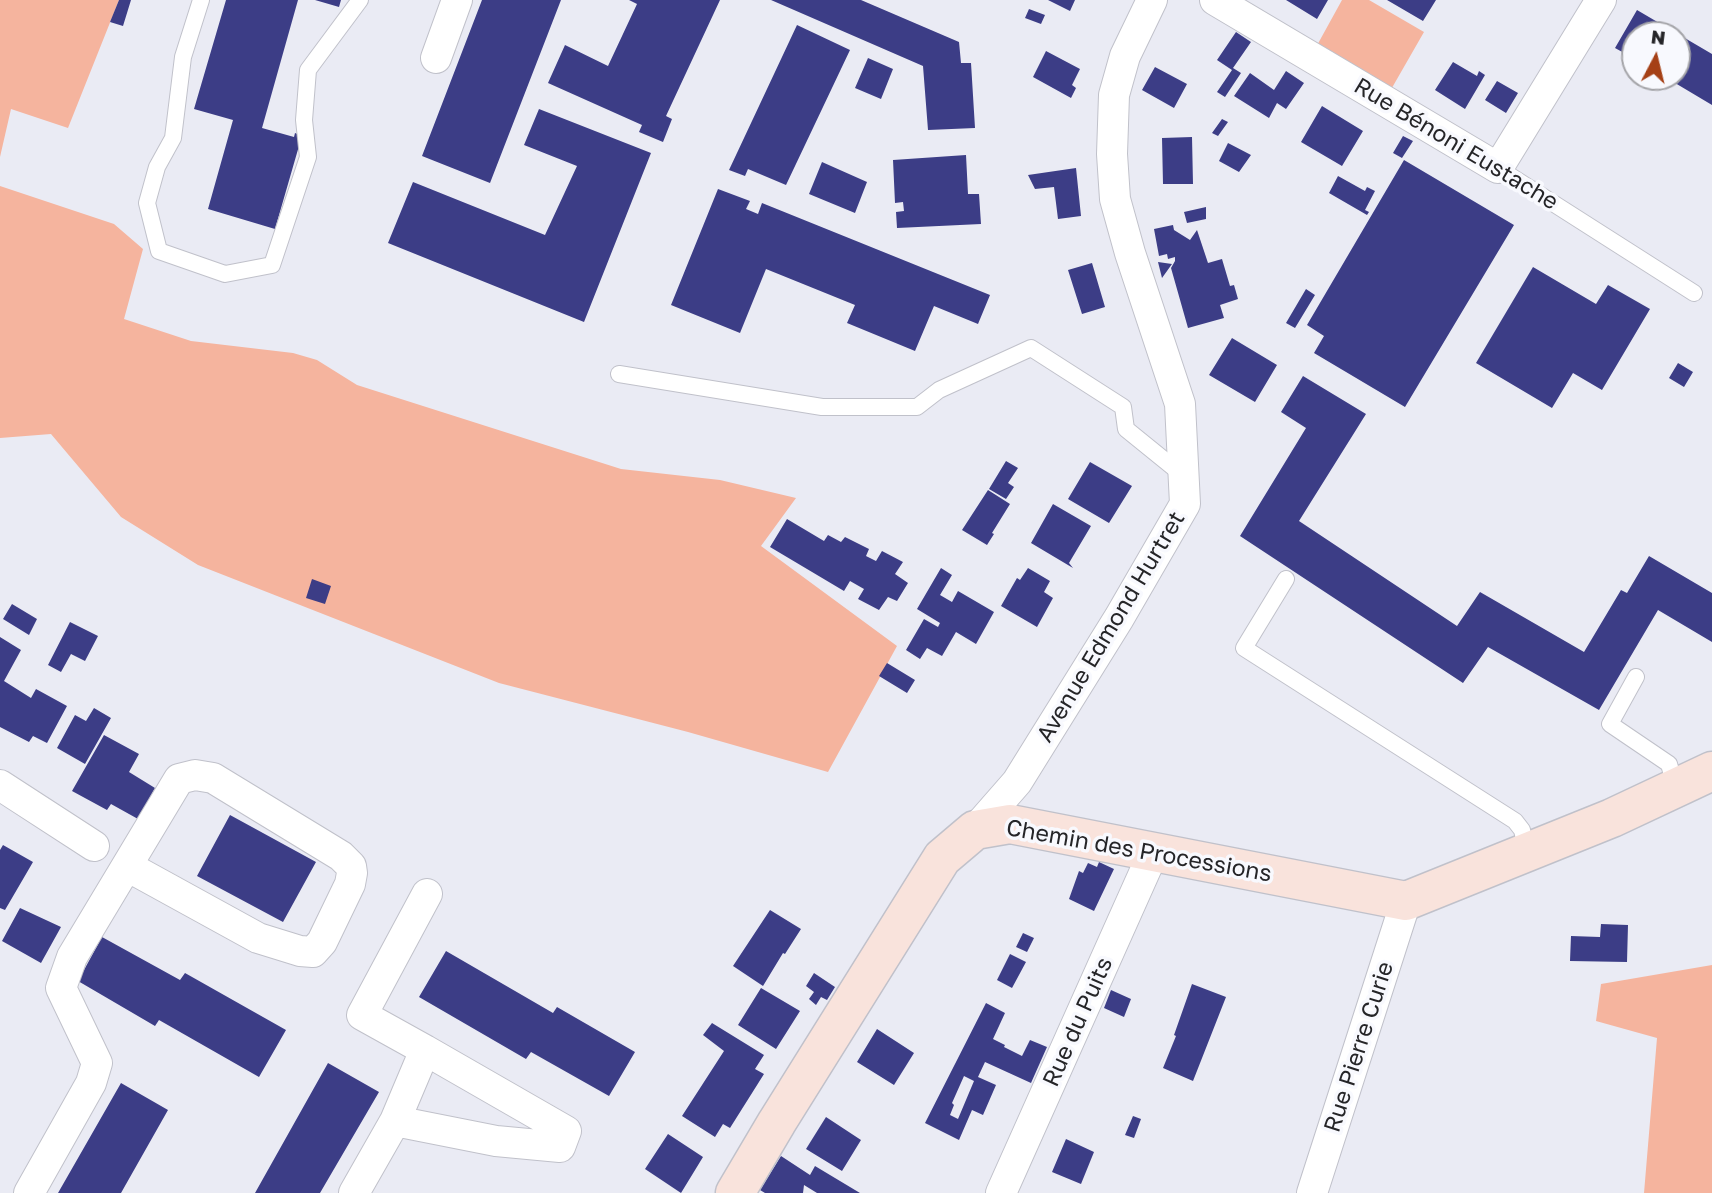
<!DOCTYPE html>
<html>
<head>
<meta charset="utf-8">
<style>
  body { margin:0 }
  #map { position:relative; width:1712px; height:1193px; overflow:hidden; background:#eaebf4; font-family:"Golos Text",sans-serif }
  canvas { display:block }
  .north { position:absolute; left:1621px; top:21px; width:70px; height:70px; box-sizing:border-box; background:#f8f9fe; border:2px solid #a4a4a8; border-radius:50%; rotate:7deg; font-size:19px; font-weight:700; line-height:28px; text-align:center; color:#252528 }
  .north::after { content:''; display:block; margin:auto; width:24px; height:32px; background:#a54016; clip-path:polygon(50% 0,100% 100%,50% 72%,0 100%) }
</style>
</head>
<body>
<div id="map">
<canvas width="1712" height="1193"></canvas>
<div class="north">N</div>
</div>
<script>
const ctx = document.querySelector('canvas').getContext('2d');
ctx.lineJoin = 'round';
function fill(path, color) { ctx.fillStyle = color; ctx.fill(path, 'evenodd'); }
const shape = rows => new Path2D(rows.map(r => 'M' + r).join(''));
function trace(path, color, width, dash) { ctx.strokeStyle = color; ctx.lineWidth = width; ctx.lineCap = dash ? 'butt' : 'round'; ctx.setLineDash(dash || []); ctx.stroke(path); }
function drawText(font, color, halo, rows, align = 'center') {
  ctx.font = font + ' "Golos Text",sans-serif'; ctx.lineWidth = 7; ctx.setLineDash([]); ctx.textBaseline = 'middle'; ctx.strokeStyle = halo; ctx.fillStyle = color; for (const [text, x, y, turn = 0] of rows) {
    ctx.save(); ctx.translate(x, y); ctx.rotate((+turn || 0) * Math.PI / 180); ctx.textAlign = isNaN(turn) ? turn : align; if (halo) ctx.strokeText(text, 0, 0); ctx.fillText(text, 0, 0); ctx.restore();
  }
}
fill(shape([
  [0,0,119,0,68,128,11,109,0,157],
  [1342,0,1369,0,1424,32,1389,93,1315,49],
  [0,186,114,224,143,249,124,319,191,341,293,353,317,360,357,385,621,469,720,480,796,498,761,546,897,646,828,772,688,732,499,683,198,565,121,517,51,434,0,438],
  [1712,965,1712,1193,1644,1193,1657,1038,1596,1021,1601,984]
]), '#f5b49e');
fill(shape([
  [119,0,131,0,123,26,110,22],
  [226,0,298,0,262,128,294,137,295,133,300,135,301,139,275,229,208,209,233,120,194,109],
  [315,0,341,0,339,7],
  [482,0,561,0,490,183,422,156],
  [629,0,720,0,666,116,672,119,663,142,639,132,642,125,548,83,565,45,608,66,637,4],
  [771,0,861,0,959,42,961,63,971,63,975,128,928,130,923,66],
  [1048,0,1075,0,1070,11],
  [1286,0,1328,0,1317,19],
  [1387,0,1436,0,1423,21],
  [1029,9,1045,15,1041,24,1025,18],
  [1637,10,1712,54,1712,105,1665,77,1677,77,1677,35,1635,35,1635,59,1615,48],
  [797,25,850,50,786,185,748,169,745,176,729,170],
  [1236,32,1251,42,1233,68,1241,73,1225,97,1217,92,1232,70,1217,60],
  [1046,51,1080,69,1072,85,1076,88,1071,98,1033,77],
  [868,58,893,69,881,99,855,88],
  [1453,62,1477,76,1479,71,1485,75,1465,109,1435,90],
  [1155,67,1187,84,1174,108,1142,90],
  [1286,71,1304,83,1286,109,1277,103,1269,118,1234,96,1250,73,1274,90],
  [1497,81,1518,93,1506,113,1485,100],
  [1322,106,1363,131,1342,166,1301,142],
  [539,109,651,153,584,322,388,243,413,182,545,235,577,166,524,145],
  [1222,119,1228,122,1218,136,1212,133],
  [1403,136,1413,141,1402,158,1393,153],
  [1192,137,1193,184,1163,184,1162,138],
  [1228,143,1251,155,1239,172,1219,161],
  [966,155,968,194,979,194,981,224,897,228,896,212,904,211,903,202,895,203,893,160],
  [1404,160,1514,225,1405,407,1314,353,1324,336,1307,325],
  [822,162,867,182,855,213,809,194],
  [1076,168,1081,216,1058,219,1054,187,1035,189,1028,175],
  [1338,176,1365,191,1367,187,1375,191,1365,210,1369,212,1367,215,1329,193],
  [718,189,750,201,746,209,758,214,762,203,990,295,978,324,934,306,915,351,847,323,855,305,766,269,740,333,671,305],
  [1206,207,1206,219,1187,223,1184,212],
  [1173,225,1174,230,1190,240,1197,230,1208,263,1222,259,1230,286,1234,285,1238,299,1220,305,1224,318,1188,328,1171,268,1175,261,1175,257,1168,259,1167,254,1159,256,1154,229],
  [1158,262,1172,264,1162,278],
  [1092,263,1105,307,1082,314,1068,270],
  [1533,267,1596,304,1608,285,1650,309,1602,390,1573,373,1552,408,1476,363],
  [1306,289,1315,295,1295,328,1286,323],
  [1232,338,1277,365,1255,402,1209,375],
  [1678,363,1693,372,1684,387,1669,378],
  [1303,376,1366,414,1299,521,1457,626,1480,592,1584,652,1621,590,1627,593,1649,556,1712,593,1712,642,1658,610,1599,710,1488,647,1463,683,1240,536,1306,428,1281,412],
  [1006,461,1018,468,1008,483,1014,487,1006,499,989,489],
  [1090,462,1132,486,1109,523,1068,499],
  [988,490,1010,504,992,533,994,534,987,545,962,530],
  [1053,504,1091,526,1069,563,1073,568,1031,543],
  [787,519,824,541,828,535,841,542,845,537,869,549,866,556,876,561,882,551,903,562,895,574,908,583,897,601,888,597,879,610,858,599,864,589,850,581,844,591,770,547],
  [941,568,952,575,940,595,952,602,958,591,994,612,976,644,956,632,942,656,927,648,920,659,906,650,924,619,938,627,940,623,917,609],
  [1028,568,1050,581,1044,592,1053,598,1037,627,1001,606,1017,578,1020,580],
  [312,579,331,586,325,604,306,598],
  [12,604,37,619,29,635,3,619],
  [70,622,98,636,85,661,71,654,61,672,48,665],
  [0,637,21,650,4,681,31,698,36,689,67,706,47,743,33,736,29,742,0,727],
  [887,663,915,680,907,693,879,676],
  [94,708,111,718,85,764,57,748,75,715,86,721],
  [104,735,139,754,129,772,155,788,138,819,111,804,107,810,72,791],
  [230,815,316,862,283,922,197,876],
  [3,845,33,862,5,910,0,908,0,850],
  [1099,862,1114,869,1094,911,1069,899,1079,871,1083,873,1088,863,1097,867],
  [20,908,61,927,41,963,2,941],
  [770,910,801,929,785,954,783,953,763,986,733,966],
  [1601,924,1628,925,1627,962,1570,961,1571,936,1600,937],
  [1023,933,1034,938,1027,952,1016,947],
  [102,937,180,980,185,973,286,1030,259,1077,159,1020,155,1026,78,981],
  [446,951,553,1013,557,1007,635,1052,609,1096,531,1052,526,1059,419,997],
  [1010,954,1026,962,1012,988,997,980],
  [814,973,835,987,827,1000,821,997,816,1005,809,999,814,992,806,986],
  [1192,984,1226,997,1193,1081,1163,1068,1176,1036,1174,1035],
  [761,988,800,1011,776,1049,738,1025],
  [1111,990,1131,999,1124,1017,1104,1008],
  [986,1003,1005,1013,993,1039,1005,1045,1004,1047,1022,1056,1030,1040,1047,1047,1031,1083,985,1062,978,1077,996,1085,983,1115,972,1110,959,1140,925,1123],
  [964,1076,974,1081,958,1119,950,1115,954,1105,952,1103],
  [712,1023,764,1055,755,1069,764,1074,730,1128,723,1124,715,1137,682,1116,724,1051,703,1035],
  [877,1029,914,1053,894,1085,857,1062],
  [328,1063,379,1092,320,1193,255,1193],
  [121,1083,168,1110,121,1193,58,1193],
  [1133,1116,1141,1119,1134,1138,1125,1135],
  [826,1117,861,1140,842,1171,806,1149],
  [668,1134,703,1157,681,1193,645,1169],
  [1066,1139,1094,1152,1081,1184,1052,1172],
  [781,1156,810,1175,815,1166,860,1193,817,1193,804,1185,803,1193,765,1193,760,1190]
]), '#3c3d86');
const lane = shape([
  [201,0,183,57,173,138,157,167,147,203,159,251,225,274,272,265,308,157,304,120,308,70,360,0],
  [1498,168,1694,293],
  [619,374,822,407,917,407,939,390,1031,348,1123,407,1126,429,1184,476],
  [1286,579,1244,648,1515,821,1522,830,1527,852],
  [1636,677,1610,724,1669,764,1676,789]
]);
const street = shape([
  [1215,0,1498,168,1601,0],
  [436,58,457,0],
  [0,785,94,846],
  [975,830,1017,782,1119,618,1185,504,1180,404,1130,253,1115,199,1112,154,1114,95,1125,56,1152,0],
  [425,1050,362,1015,427,894],
  [29,1193,91,1083,97,1063,61,988,72,957,179,779,195,775,213,778,341,856,351,866,352,873,350,884,322,942,313,952,300,951,258,938,127,866],
  [354,1193,395,1121,425,1050,566,1131,560,1147,496,1141,395,1121],
  [1001,1193,1154,851],
  [1312,1193,1406,901]
]);
const secondary = shape([
  [735,1193,777,1122,942,858,975,830,1010,824,1406,901,1612,818,1712,771]
]);
trace(lane, '#c0c1ca', 18);
trace(street, '#c0c1ca', 32);
trace(secondary, '#c0c1ca', 41);
trace(lane, '#fff', 16);
trace(street, '#fff', 30);
trace(secondary, '#f9e3dc', 38);
drawText('23px', '#252528', '#f8f9fe', [
  ["Rue Bénoni Eustache",1456,144,31],
  ["Avenue Edmond Hurtret",1111,627,-59],
  ["Chemin des Processions",1139,851,10],
  ["Rue du Puits",1078,1022,-66],
  ["Rue Pierre Curie",1359,1047,-72]
]);
</script>
</body>
</html>
